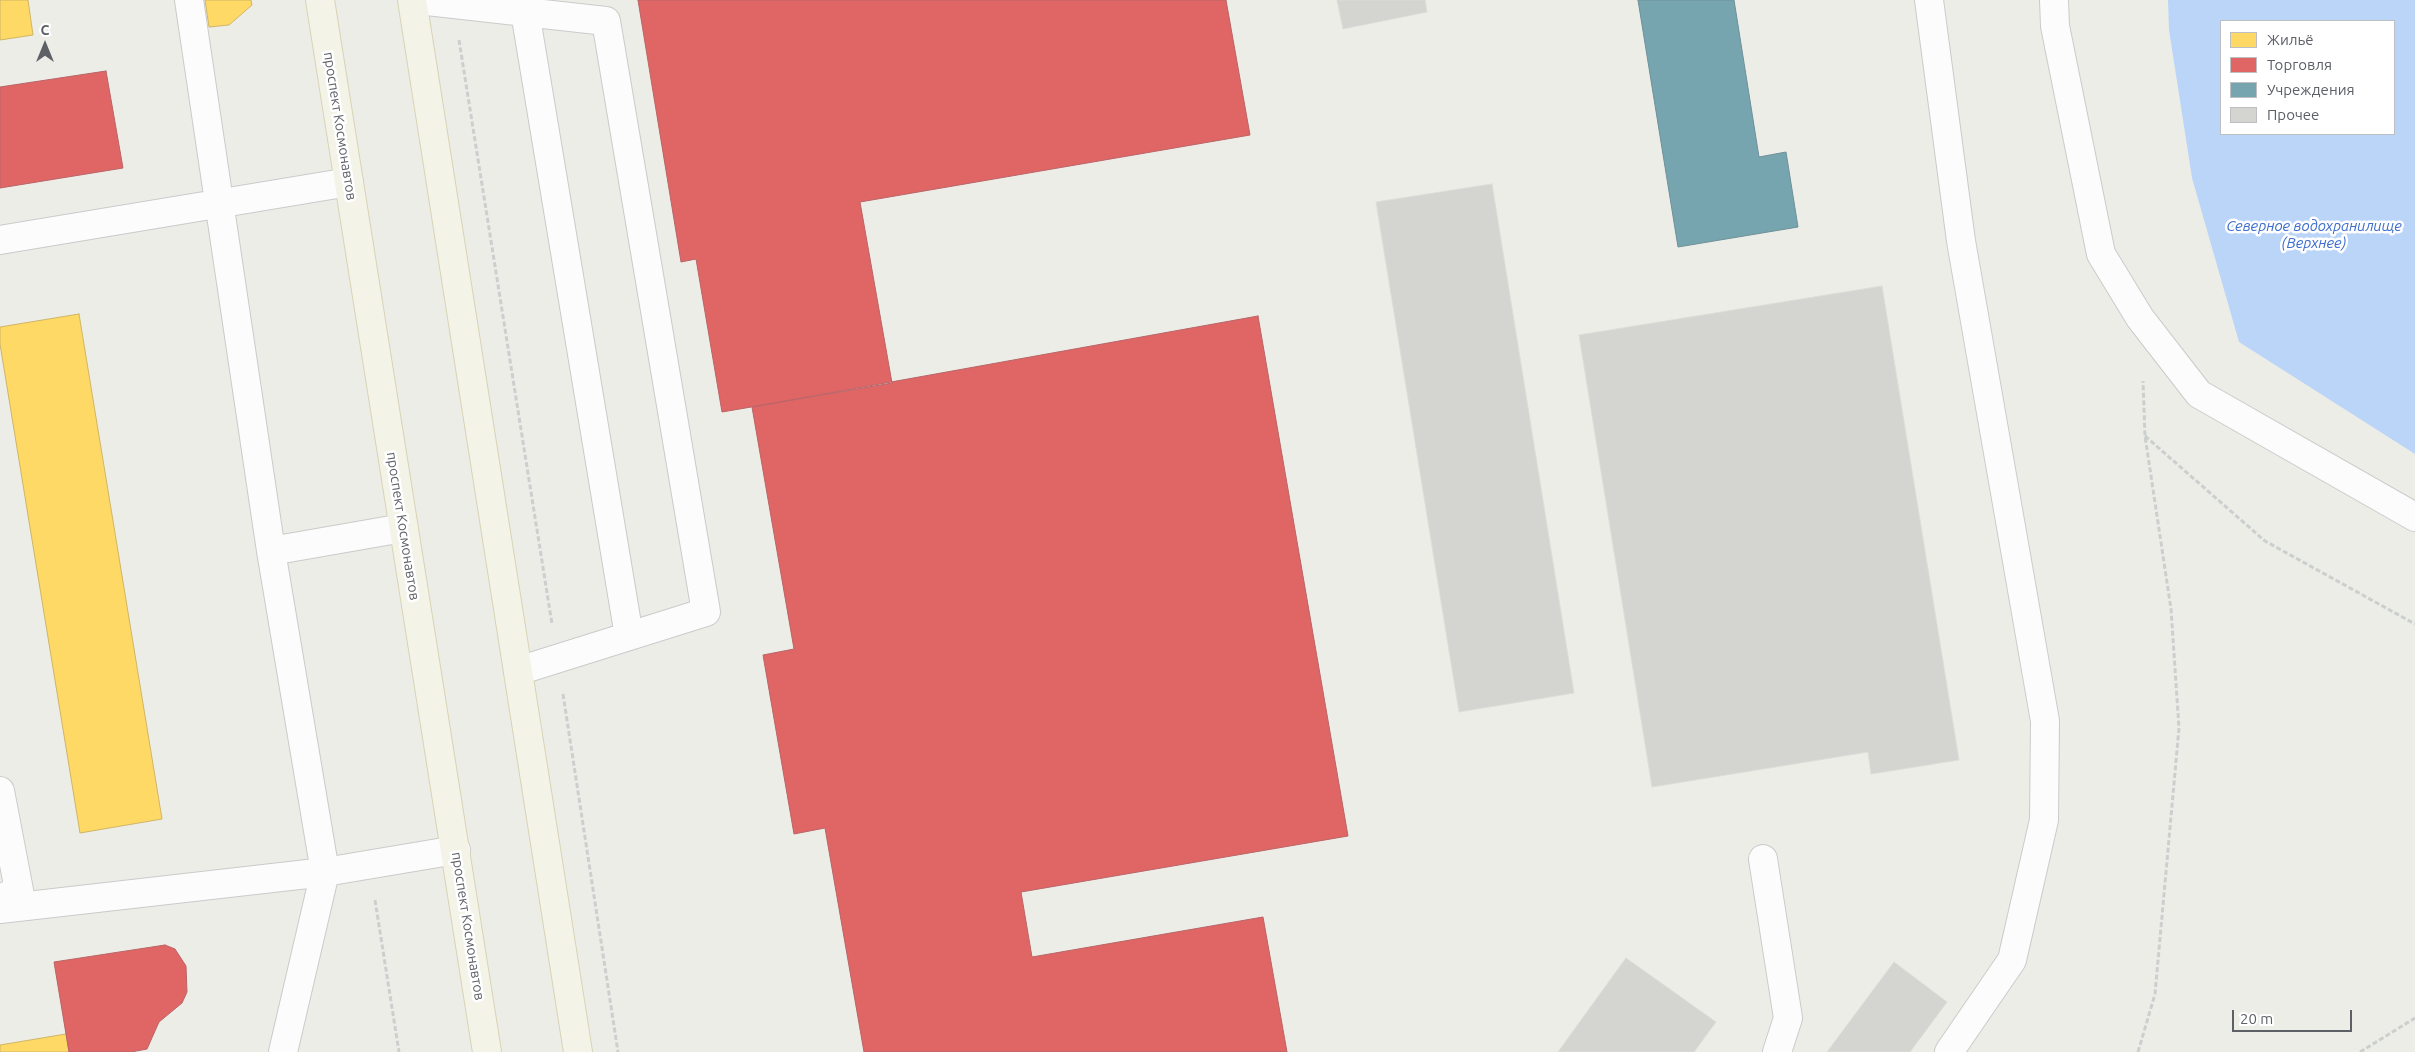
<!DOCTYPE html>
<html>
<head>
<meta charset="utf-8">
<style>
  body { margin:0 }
  #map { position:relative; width:2415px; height:1052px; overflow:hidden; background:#edede8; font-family:Ubuntu,sans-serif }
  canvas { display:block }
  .legend { position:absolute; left:2220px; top:20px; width:175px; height:115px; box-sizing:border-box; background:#fff; border:1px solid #bebfc2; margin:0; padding:6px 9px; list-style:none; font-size:15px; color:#5d6067 }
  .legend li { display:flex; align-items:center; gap:10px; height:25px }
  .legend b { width:25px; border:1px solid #bebfc2 }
  .north { position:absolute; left:20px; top:20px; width:50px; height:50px; -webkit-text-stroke:4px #fff; paint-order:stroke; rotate:0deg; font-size:14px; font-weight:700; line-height:20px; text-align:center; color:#5d6067 }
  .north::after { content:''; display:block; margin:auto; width:18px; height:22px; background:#5d6067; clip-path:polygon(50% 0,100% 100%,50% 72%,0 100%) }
  .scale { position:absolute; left:2232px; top:1010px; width:120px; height:22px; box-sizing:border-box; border:2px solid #5d6067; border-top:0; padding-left:6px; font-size:15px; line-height:18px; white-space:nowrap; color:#5d6067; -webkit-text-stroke:4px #fff; paint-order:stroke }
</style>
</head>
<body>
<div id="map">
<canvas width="2415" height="1052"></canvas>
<ul class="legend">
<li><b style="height:14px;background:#ffd966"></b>Жильё</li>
<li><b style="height:14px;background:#e06666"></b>Торговля</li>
<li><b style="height:14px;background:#76a5af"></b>Учреждения</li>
<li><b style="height:14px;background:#d4d4d1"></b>Прочее</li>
</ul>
<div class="north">С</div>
<div class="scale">20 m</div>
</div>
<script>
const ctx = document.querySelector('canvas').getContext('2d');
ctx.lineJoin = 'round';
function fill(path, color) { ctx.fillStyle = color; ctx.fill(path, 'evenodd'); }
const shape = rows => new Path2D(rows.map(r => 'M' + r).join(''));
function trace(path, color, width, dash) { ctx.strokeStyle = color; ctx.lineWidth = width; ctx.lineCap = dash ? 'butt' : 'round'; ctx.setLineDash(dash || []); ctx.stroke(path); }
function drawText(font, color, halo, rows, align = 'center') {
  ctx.font = font + ' Ubuntu,sans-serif'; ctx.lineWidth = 5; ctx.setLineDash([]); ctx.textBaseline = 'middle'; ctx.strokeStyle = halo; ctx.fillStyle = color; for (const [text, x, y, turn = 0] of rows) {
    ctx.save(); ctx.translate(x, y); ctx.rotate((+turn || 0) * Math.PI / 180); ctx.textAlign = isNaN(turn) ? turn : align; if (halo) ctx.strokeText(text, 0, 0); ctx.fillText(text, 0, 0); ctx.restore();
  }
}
fill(shape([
  [2168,0,2415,0,2415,454,2239,342,2192,178,2169,30],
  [2221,21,2394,21,2394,134,2221,134]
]), '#bbd5f8');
const homes = shape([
  [0,0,28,0,33,35,0,40,0,0],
  [205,0,251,0,252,5,229,25,209,27,205,0],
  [79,314,162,819,80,833,0,344,0,327,79,314],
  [66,1034,69,1052,0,1052,0,1045,66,1034]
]);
fill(homes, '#ffd966');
trace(homes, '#ceb566', 1);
const shops = shape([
  [638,0,1226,0,1250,135,860,202,892,383,722,412,696,259,681,262,638,0],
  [106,71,123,168,0,188,0,87,106,71],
  [1258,316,1348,836,1021,892,1032,957,1263,917,1287,1052,864,1052,825,828,794,834,763,655,794,649,752,407,1258,316],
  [165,945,175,949,186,966,187,992,182,1003,159,1022,147,1049,131,1052,69,1052,54,962,165,945]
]);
fill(shops, '#e06666');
trace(shops, '#b96466', 1);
const public = shape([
  [1638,0,1734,0,1759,157,1786,152,1798,227,1678,247,1638,0]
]);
fill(public, '#76a5af');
trace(public, '#6e9099', 1);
const building = shape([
  [1337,0,1425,0,1427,12,1343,29,1337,0],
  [1492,184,1574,693,1459,712,1376,202,1492,184],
  [1882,286,1959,760,1871,774,1868,752,1652,787,1579,335,1882,286],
  [1626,958,1716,1022,1694,1052,1558,1052,1626,958],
  [1894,962,1947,1002,1910,1052,1827,1052,1894,962]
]);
fill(building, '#d4d4d1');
trace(building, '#dddcd7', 1);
const minor = shape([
  [189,0,271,551,325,872,283,1052],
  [418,0,606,21,706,612,518,671],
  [1929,0,1961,241,2045,721,2044,820,2012,960,1949,1052],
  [2054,0,2055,26,2101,254,2140,318,2199,394,2415,517],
  [525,12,629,636],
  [0,240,349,182],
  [271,551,403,528],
  [0,791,22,906,6,896],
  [1763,859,1788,1018,1777,1052],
  [0,909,325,872,456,850]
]);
const major = shape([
  [320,0,487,1052],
  [412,0,578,1052]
]);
trace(minor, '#cacbca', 30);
trace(major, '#d7d3b4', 30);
trace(shape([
  [459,40,552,624],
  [2145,436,2265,541,2415,624],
  [563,694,618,1052],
  [375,900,399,1052],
  [2138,1052,2155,994,2179,728,2171,609,2145,436,2143,381],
  [2360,1052,2415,1018]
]), '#cbcfcd', 3, [5, 2.5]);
trace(minor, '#fcfcfc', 28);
trace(major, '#f3f3e8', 28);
drawText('14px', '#5d6067', '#fff', [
  ["проспект Космонавтов",340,126,81],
  ["проспект Космонавтов",403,526,81],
  ["проспект Космонавтов",468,926,81]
]);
drawText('italic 15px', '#3e6ecd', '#fff', [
  ["Северное водохранилище",2314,226],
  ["(Верхнее)",2314,243]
]);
</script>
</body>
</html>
